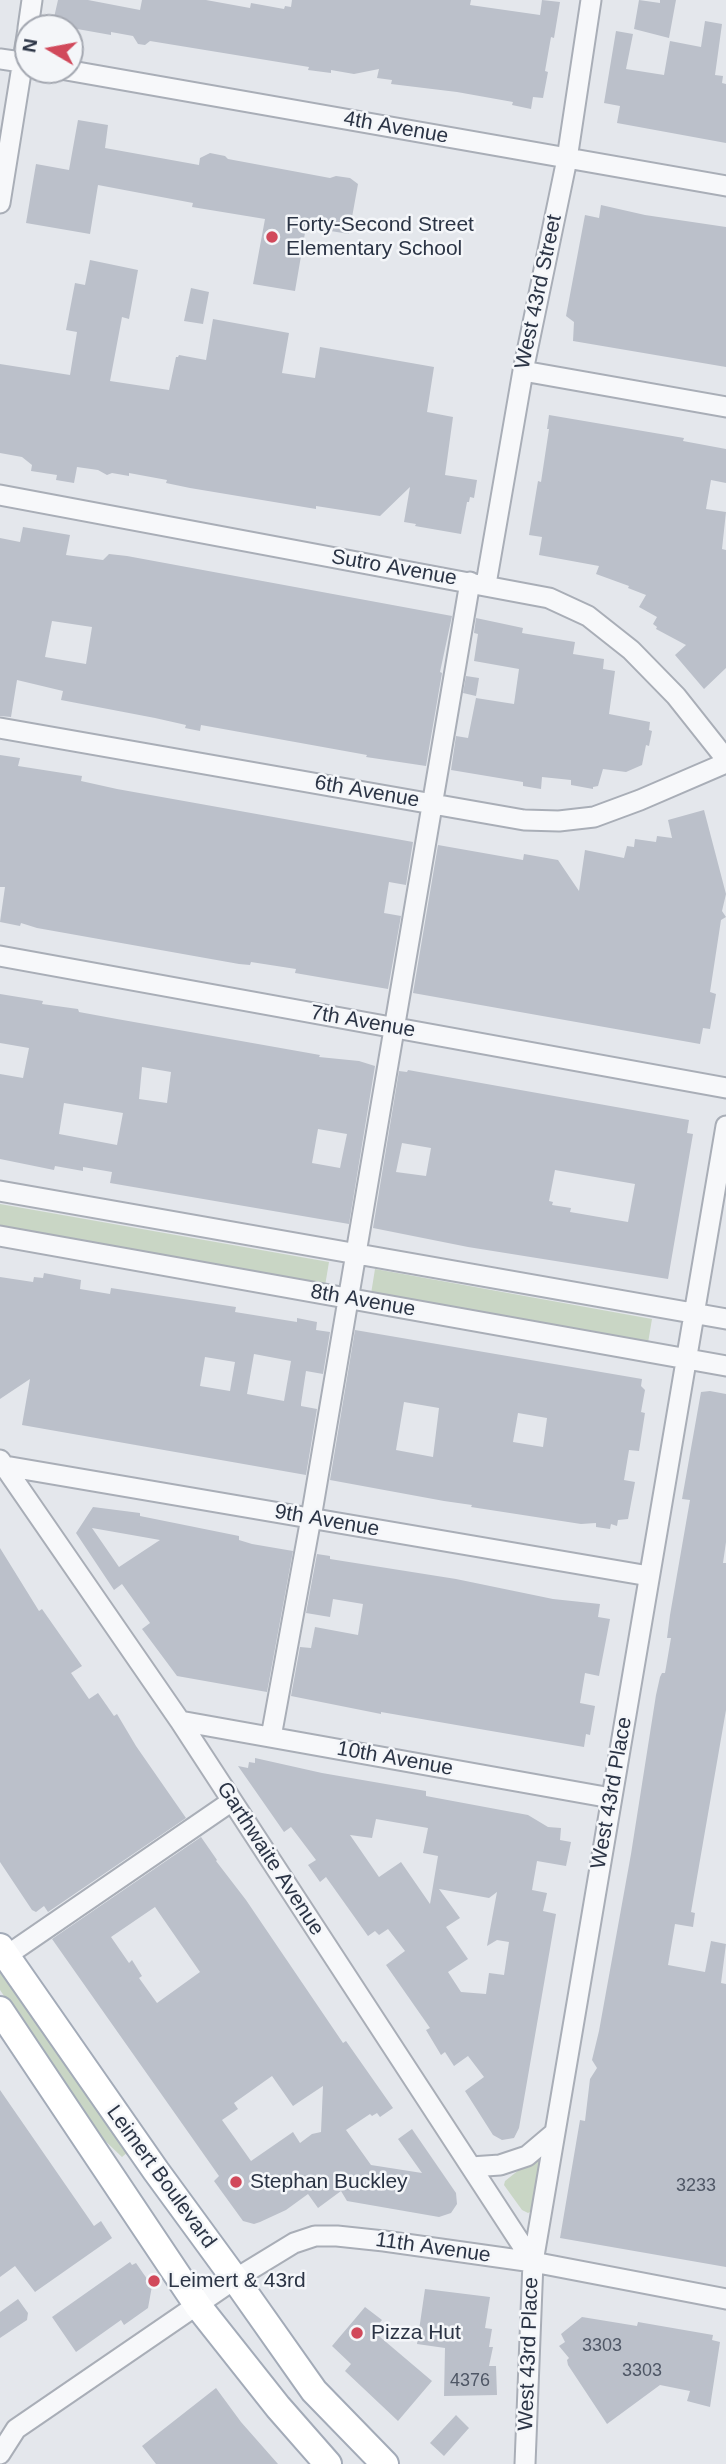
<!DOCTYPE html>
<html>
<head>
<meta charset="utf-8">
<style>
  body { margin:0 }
  #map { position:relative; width:726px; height:2464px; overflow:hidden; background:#e4e7ec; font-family:Arial,sans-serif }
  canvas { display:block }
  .north { position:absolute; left:14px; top:14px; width:70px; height:70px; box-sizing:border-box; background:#f4f6f9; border:2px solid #a4a8b1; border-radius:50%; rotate:280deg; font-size:19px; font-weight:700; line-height:28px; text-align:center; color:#2b3445 }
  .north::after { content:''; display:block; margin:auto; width:24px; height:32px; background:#d1495b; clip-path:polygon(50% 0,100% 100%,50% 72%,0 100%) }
</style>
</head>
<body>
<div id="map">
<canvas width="726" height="2464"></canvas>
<div class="north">N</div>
</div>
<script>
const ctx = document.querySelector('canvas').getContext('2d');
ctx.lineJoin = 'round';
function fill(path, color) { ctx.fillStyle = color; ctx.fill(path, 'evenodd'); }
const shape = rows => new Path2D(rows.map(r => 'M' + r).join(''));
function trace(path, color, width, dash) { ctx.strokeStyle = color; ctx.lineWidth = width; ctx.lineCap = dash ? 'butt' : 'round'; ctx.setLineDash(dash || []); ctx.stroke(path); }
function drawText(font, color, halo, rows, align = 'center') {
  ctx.font = font + ' Arial,sans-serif'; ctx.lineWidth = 5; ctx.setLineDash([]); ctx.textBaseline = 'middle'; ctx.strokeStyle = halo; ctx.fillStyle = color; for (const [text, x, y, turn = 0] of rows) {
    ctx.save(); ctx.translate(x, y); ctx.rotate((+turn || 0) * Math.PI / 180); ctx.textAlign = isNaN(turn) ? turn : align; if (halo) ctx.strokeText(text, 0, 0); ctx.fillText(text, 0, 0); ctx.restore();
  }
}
fill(shape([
  [0,1204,329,1262,325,1286,0,1229],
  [375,1269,652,1319,648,1343,371,1294],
  [0,1967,128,2152,122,2157,101,2137,0,1990],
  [544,2150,534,2210,528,2213,522,2210,504,2185,505,2181]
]), '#c9d6c5');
fill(shape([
  [58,0,88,0,140,10,142,0,206,0,250,8,251,3,284,9,285,6,291,7,292,0,471,0,470,5,540,15,542,0,560,2,554,38,551,37,545,71,548,72,543,98,533,97,531,109,512,105,513,102,457,92,391,84,392,80,377,78,379,69,354,74,331,70,331,73,308,70,309,67,150,41,145,45,138,44,133,36,111,32,111,35,66,27,67,25,53,22],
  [639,0,660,3,660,0,676,0,669,38,634,29],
  [705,21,722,24,715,75,723,76,722,83,726,84,726,143,617,123,620,106,604,103,616,31,633,34,626,69,664,75,670,41,701,47],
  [78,120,108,125,105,148,199,165,200,158,210,153,225,156,228,159,330,178,336,176,350,178,358,184,349,234,306,227,295,291,253,284,265,219,192,207,193,203,98,185,90,234,26,223,36,164,69,170],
  [601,205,645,215,726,227,726,367,573,341,574,322,566,316,585,215,599,218],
  [90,260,138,270,129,319,122,317,110,381,169,390,176,357,178,357,179,355,206,360,213,319,289,333,282,373,315,378,320,347,434,367,427,412,453,417,445,475,477,480,474,498,470,497,469,502,467,502,461,534,415,526,416,524,404,522,410,487,380,516,316,506,316,509,190,488,166,483,167,480,129,473,129,476,112,473,107,475,98,470,77,467,74,483,56,480,57,475,31,471,32,465,22,457,0,453,0,364,70,375,77,332,66,330,75,283,85,285],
  [191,288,209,292,203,324,184,321],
  [549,415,684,438,683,441,726,449,726,483,711,480,706,509,726,512,722,549,726,550,726,668,704,689,675,655,686,645,656,629,657,627,653,624,657,617,639,607,646,595,628,588,629,586,596,574,599,566,539,555,542,537,529,535,538,481,541,482,549,429,547,429],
  [23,527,70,535,66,555,103,560,109,554,127,556,452,616,440,672,442,673,426,766,366,757,367,755,201,725,200,731,185,728,186,725,155,718,61,700,63,691,17,680,11,717,0,716,0,538,20,542],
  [52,621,92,627,86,664,45,657],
  [476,618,523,628,522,633,575,642,573,654,604,659,603,669,615,671,609,714,650,722,649,730,652,731,649,746,646,745,642,765,626,772,603,769,598,786,593,787,593,789,571,785,571,780,542,777,541,789,523,786,523,782,451,770,456,736,468,738,476,698,514,704,519,669,474,661,478,634,474,633],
  [466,676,479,678,476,696,463,693],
  [0,755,20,758,18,766,82,776,81,781,117,789,413,842,406,885,389,882,384,913,401,916,388,989,295,973,296,969,251,962,250,965,239,964,37,928,21,923,20,926,0,922,5,887,0,887],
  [704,810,726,894,722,911,726,917,721,920,710,992,716,994,710,1029,703,1028,700,1044,413,993,438,845,523,860,524,854,558,860,579,891,585,850,624,858,627,846,634,847,635,839,656,842,657,836,672,838,668,820],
  [0,994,43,1001,42,1004,78,1009,79,1012,117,1019,320,1055,319,1057,359,1061,375,1066,349,1224,110,1183,112,1172,83,1167,83,1171,55,1166,54,1170,0,1159,0,1074,23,1078,29,1048,0,1043],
  [142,1067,171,1072,167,1103,139,1099],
  [64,1103,123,1113,117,1145,59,1134],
  [318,1129,347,1134,340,1168,312,1163],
  [408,1070,689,1120,687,1133,693,1134,668,1279,468,1247,373,1228,399,1071,407,1072],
  [402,1143,431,1148,426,1176,396,1172],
  [555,1170,635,1184,628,1222,570,1212,571,1208,552,1205,553,1202,549,1201],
  [44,1273,81,1280,80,1289,110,1294,111,1288,144,1293,236,1307,235,1312,297,1322,297,1318,317,1322,316,1330,330,1332,323,1374,306,1371,301,1404,301,1406,317,1409,306,1475,22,1425,30,1379,0,1399,0,1277,33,1282,34,1277,43,1278],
  [254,1354,291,1361,284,1401,247,1394],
  [205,1357,235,1362,230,1391,200,1386],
  [355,1330,642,1379,641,1386,645,1390,641,1412,645,1413,639,1451,629,1450,624,1480,635,1482,628,1519,618,1520,617,1526,611,1524,610,1529,596,1527,596,1523,581,1524,471,1507,472,1505,444,1501,330,1480],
  [404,1402,439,1408,433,1457,396,1450],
  [518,1413,547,1418,543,1447,513,1442],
  [710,1391,726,1394,726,1542,723,1563,726,1563,726,1710,691,1912,695,1913,693,1927,675,1924,668,1965,705,1972,711,1941,726,1944,721,1983,726,1984,726,2267,560,2238,580,2120,585,2121,590,2079,597,2068,592,2060,599,2031,631,1854,656,1695,660,1677,662,1673,665,1673,671,1638,667,1638,670,1615,690,1500,682,1499,701,1392],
  [93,1507,140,1513,140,1516,239,1536,239,1540,252,1544,293,1551,267,1692,177,1676,142,1629,150,1623,122,1584,114,1590,76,1533],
  [92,1528,160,1540,119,1567],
  [0,1548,39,1611,42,1609,82,1666,71,1673,89,1699,98,1693,114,1716,117,1714,136,1746,186,1818,48,1912,44,1906,36,1912,32,1910,0,1862],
  [317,1554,330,1556,330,1559,456,1579,553,1599,600,1604,598,1617,610,1619,599,1676,585,1673,580,1703,595,1706,590,1735,586,1734,584,1747,381,1712,381,1714,291,1696,300,1647,311,1648,315,1627,358,1635,363,1604,333,1599,330,1617,306,1613],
  [255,1758,322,1773,426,1791,426,1796,528,1815,548,1827,561,1828,560,1840,571,1842,566,1866,537,1861,532,1890,547,1893,543,1911,556,1914,519,2128,514,2138,502,2140,493,2135,465,2091,484,2077,468,2056,454,2066,445,2052,441,2055,426,2030,430,2028,386,1965,405,1951,388,1929,379,1935,375,1931,368,1936,326,1877,320,1882,308,1865,316,1860,291,1827,284,1832,238,1766,248,1768,249,1762,255,1763],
  [376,1819,428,1828,423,1853,438,1856,430,1904,401,1862,379,1877,350,1835,372,1838],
  [439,1889,489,1898,497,1892,487,1946,497,1940,509,1942,504,1975,489,1973,486,1994,461,1992,448,1972,468,1959,446,1927,460,1918],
  [201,1837,217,1860,216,1861,246,1900,343,2043,346,2041,393,2108,380,2117,377,2113,372,2116,370,2114,346,2130,371,2165,422,2173,398,2139,412,2129,456,2193,457,2204,451,2213,439,2217,347,2201,341,2191,318,2208,308,2194,286,2210,260,2222,254,2224,243,2221,214,2181,219,2176,52,1939],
  [155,1907,200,1972,157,2003,139,1978,142,1976,132,1960,129,1963,111,1937],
  [272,2076,293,2106,323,2086,321,2132,312,2134,300,2143,293,2132,251,2161,222,2120,238,2109,234,2103],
  [0,2090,94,2226,101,2221,112,2238,35,2292,15,2266,0,2277],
  [130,2262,132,2265,136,2263,152,2286,148,2308,124,2325,121,2320,76,2352,52,2317],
  [425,2289,490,2297,485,2328,492,2329,489,2347,493,2347,489,2366,496,2366,497,2395,444,2396,445,2348,417,2344],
  [18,2299,28,2313,27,2320,0,2338,0,2312],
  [365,2307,382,2320,373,2331,432,2381,398,2421,345,2371,351,2364,332,2346],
  [582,2317,637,2326,638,2322,713,2335,712,2340,720,2342,710,2407,687,2401,690,2391,660,2385,607,2424,568,2365,567,2360,569,2358,559,2346,565,2342,561,2334],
  [216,2388,241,2422,278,2464,156,2464,142,2446],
  [456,2415,469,2428,444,2456,430,2443]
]), '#bbc0ca');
const minor = shape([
  [28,28,32,0],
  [0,59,28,63],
  [66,70,726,186],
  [0,203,28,29],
  [523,371,726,407],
  [0,495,549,598,588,616,631,650,676,696,726,759],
  [486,584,523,371,567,159,591,0],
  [0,728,524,820,559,821,594,817,640,800,726,763],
  [0,956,726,1088],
  [0,1191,726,1319],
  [0,1236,726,1366],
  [0,1460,180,1721,533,2262],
  [5,1466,649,1576],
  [180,1721,611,1798],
  [271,1737,311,1518,470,582],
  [6,1956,232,1801],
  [471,2167,500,2165,527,2156,553,2134],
  [0,2454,16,2429,235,2279,294,2243,315,2236,337,2236,384,2241,533,2262,726,2299],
  [525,2464,533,2262,726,1126]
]);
const major = shape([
  [0,1947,156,2171,235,2279,314,2391,385,2464],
  [0,2010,198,2306,278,2407,328,2464]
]);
trace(minor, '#a9aeb7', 23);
trace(major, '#a3abb8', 30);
trace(minor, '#f7f8fa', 19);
trace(major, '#fff', 26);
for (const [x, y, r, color] of [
  [272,237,7,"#d1495b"],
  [236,2182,7,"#d1495b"],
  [154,2281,7,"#d1495b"],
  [357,2333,7,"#d1495b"]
]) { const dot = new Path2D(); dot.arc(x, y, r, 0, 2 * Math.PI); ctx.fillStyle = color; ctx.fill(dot); trace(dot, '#f4f6f9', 2.5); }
drawText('18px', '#4f5766', null, [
  ["3233",696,2186],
  ["3303",602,2346],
  ["3303",642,2371],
  ["4376",470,2381]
]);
drawText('21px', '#2b3445', '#f4f6f9', [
  ["4th Avenue",396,128,10],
  ["West 43rd Street",539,292,-78],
  ["Sutro Avenue",394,568,10],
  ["6th Avenue",367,792,10],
  ["7th Avenue",363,1022,10],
  ["8th Avenue",363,1301,10],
  ["9th Avenue",327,1521,10],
  ["10th Avenue",395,1759,10],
  ["West 43rd Place",612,1793,-80],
  ["Garthwaite Avenue",270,1859,57],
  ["Leimert Boulevard",161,2177,54],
  ["11th Avenue",433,2248,8],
  ["West 43rd Place",529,2354,-88]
]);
drawText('21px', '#2b3445', '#f4f6f9', [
  ["Forty-Second Street",286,225],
  ["Elementary School",286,249],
  ["Stephan Buckley",250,2182],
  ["Leimert & 43rd",168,2281],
  ["Pizza Hut",371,2333]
], 'left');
</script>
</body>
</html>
